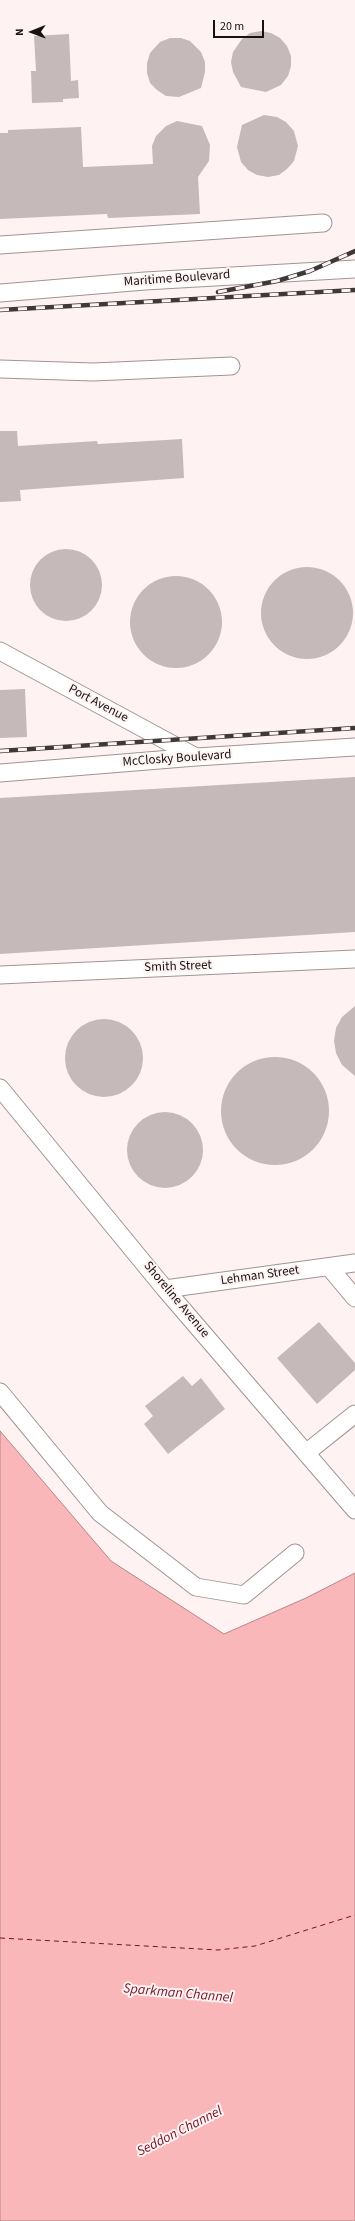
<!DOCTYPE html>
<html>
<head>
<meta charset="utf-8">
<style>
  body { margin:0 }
  #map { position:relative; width:355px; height:2221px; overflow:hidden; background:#fff2f2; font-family:"Source Sans 3",sans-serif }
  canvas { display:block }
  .north { position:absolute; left:12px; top:12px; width:40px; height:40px; -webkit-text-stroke:3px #fff2f2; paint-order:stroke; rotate:269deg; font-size:11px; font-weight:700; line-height:16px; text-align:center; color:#171313 }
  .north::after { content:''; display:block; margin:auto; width:14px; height:18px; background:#171313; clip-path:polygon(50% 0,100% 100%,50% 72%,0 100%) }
  .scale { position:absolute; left:213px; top:20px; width:51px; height:18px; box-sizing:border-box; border:2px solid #171313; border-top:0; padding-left:5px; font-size:12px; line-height:14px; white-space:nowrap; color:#171313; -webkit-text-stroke:3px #fff2f2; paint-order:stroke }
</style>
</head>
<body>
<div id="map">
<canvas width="355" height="2221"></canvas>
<div class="north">N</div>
<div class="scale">20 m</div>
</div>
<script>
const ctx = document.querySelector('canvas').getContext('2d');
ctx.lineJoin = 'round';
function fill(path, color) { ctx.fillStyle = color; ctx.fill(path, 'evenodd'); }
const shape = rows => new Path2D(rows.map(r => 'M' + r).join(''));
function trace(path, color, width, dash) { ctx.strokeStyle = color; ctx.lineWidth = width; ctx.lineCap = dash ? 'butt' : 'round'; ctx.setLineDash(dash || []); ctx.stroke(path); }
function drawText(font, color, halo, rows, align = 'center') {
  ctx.font = font + ' "Source Sans 3",sans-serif'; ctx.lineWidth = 4; ctx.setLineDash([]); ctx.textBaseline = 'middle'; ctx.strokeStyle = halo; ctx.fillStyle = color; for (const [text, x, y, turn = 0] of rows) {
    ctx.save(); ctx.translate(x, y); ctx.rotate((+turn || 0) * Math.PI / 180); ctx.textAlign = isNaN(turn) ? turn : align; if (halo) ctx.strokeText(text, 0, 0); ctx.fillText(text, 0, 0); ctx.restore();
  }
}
const water = shape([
  [0,1431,111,1561,224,1634,306,1598,355,1573,355,2221,0,2221,0,1431]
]);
fill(water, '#f9b7b9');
trace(water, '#b58687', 1);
trace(shape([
  [0,1938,218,1950,255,1946,355,1915]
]), '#731425', 1, [5, 4]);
fill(shape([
  [261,31,271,33,280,38,287,46,291,56,291,66,288,76,281,85,266,92,241,87,233,72,231,62,233,52,242,39,250,33],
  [69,34,71,81,78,80,79,98,63,99,63,102,32,103,31,71,36,71,34,36],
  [170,38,181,38,190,41,201,52,205,62,205,72,201,88,179,97,166,96,157,90,150,83,147,73,147,63,150,53,160,42],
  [264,115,277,117,286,122,294,131,298,146,294,161,287,169,279,175,268,177,257,175,248,170,241,162,237,147,242,125],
  [177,121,202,126,210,145,209,161,198,177,200,214,108,218,107,214,0,219,0,133,8,133,8,130,81,127,83,167,153,164,152,146,156,136,166,126],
  [0,431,17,431,18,446,97,441,98,444,182,439,184,478,20,490,21,501,0,502],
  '30 585a36 36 0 1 1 72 0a36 36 0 1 1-72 0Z',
  '261 613a46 46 0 1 1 92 0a46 46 0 1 1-92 0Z',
  '130 622a46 46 0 1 1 92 0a46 46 0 1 1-92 0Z',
  [25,689,27,737,0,738,0,690],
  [355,777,355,932,0,954,0,798],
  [355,1006,355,1076,342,1065,336,1053,334,1041,336,1028,342,1017],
  '65 1058a39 39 0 1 1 78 0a39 39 0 1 1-78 0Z',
  '221 1111a54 54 0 1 1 108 0a54 54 0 1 1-108 0Z',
  '127 1150a38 38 0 1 1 76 0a38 38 0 1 1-76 0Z',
  [319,1322,355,1363,355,1370,317,1404,277,1358],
  [183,1376,192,1386,201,1378,225,1409,168,1454,144,1424,153,1416,145,1406]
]), '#c5b9b9');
const minor = shape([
  [0,245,323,223],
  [0,293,145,281,355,269],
  [0,369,93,372,231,366],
  [0,651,196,757],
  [0,773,196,757,355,747],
  [0,975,355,959],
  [0,1088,165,1289,355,1510],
  [329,1267,355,1298],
  [165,1289,355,1263],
  [0,1392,100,1513,196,1587,244,1595,295,1553],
  [306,1453,355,1414]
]);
trace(minor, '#9f9494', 19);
trace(minor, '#fff', 17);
const rail = shape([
  [218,292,277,281,310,271,355,251],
  [0,310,355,290],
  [0,751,355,728]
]);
trace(rail, '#3e3838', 4.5);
trace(rail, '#fff2f2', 3, [9]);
drawText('13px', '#171313', '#fff2f2', [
  ["Maritime Boulevard",177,279,-4],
  ["Port Avenue",98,704,28],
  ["McClosky Boulevard",177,759,-4],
  ["Smith Street",178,967,-2],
  ["Lehman Street",260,1276,-8],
  ["Shoreline Avenue",176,1300,50]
]);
drawText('italic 14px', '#731425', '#fff2f2', [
  ["Sparkman Channel",178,1994,5],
  ["Seddon Channel",180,2132,-27]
]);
</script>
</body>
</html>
